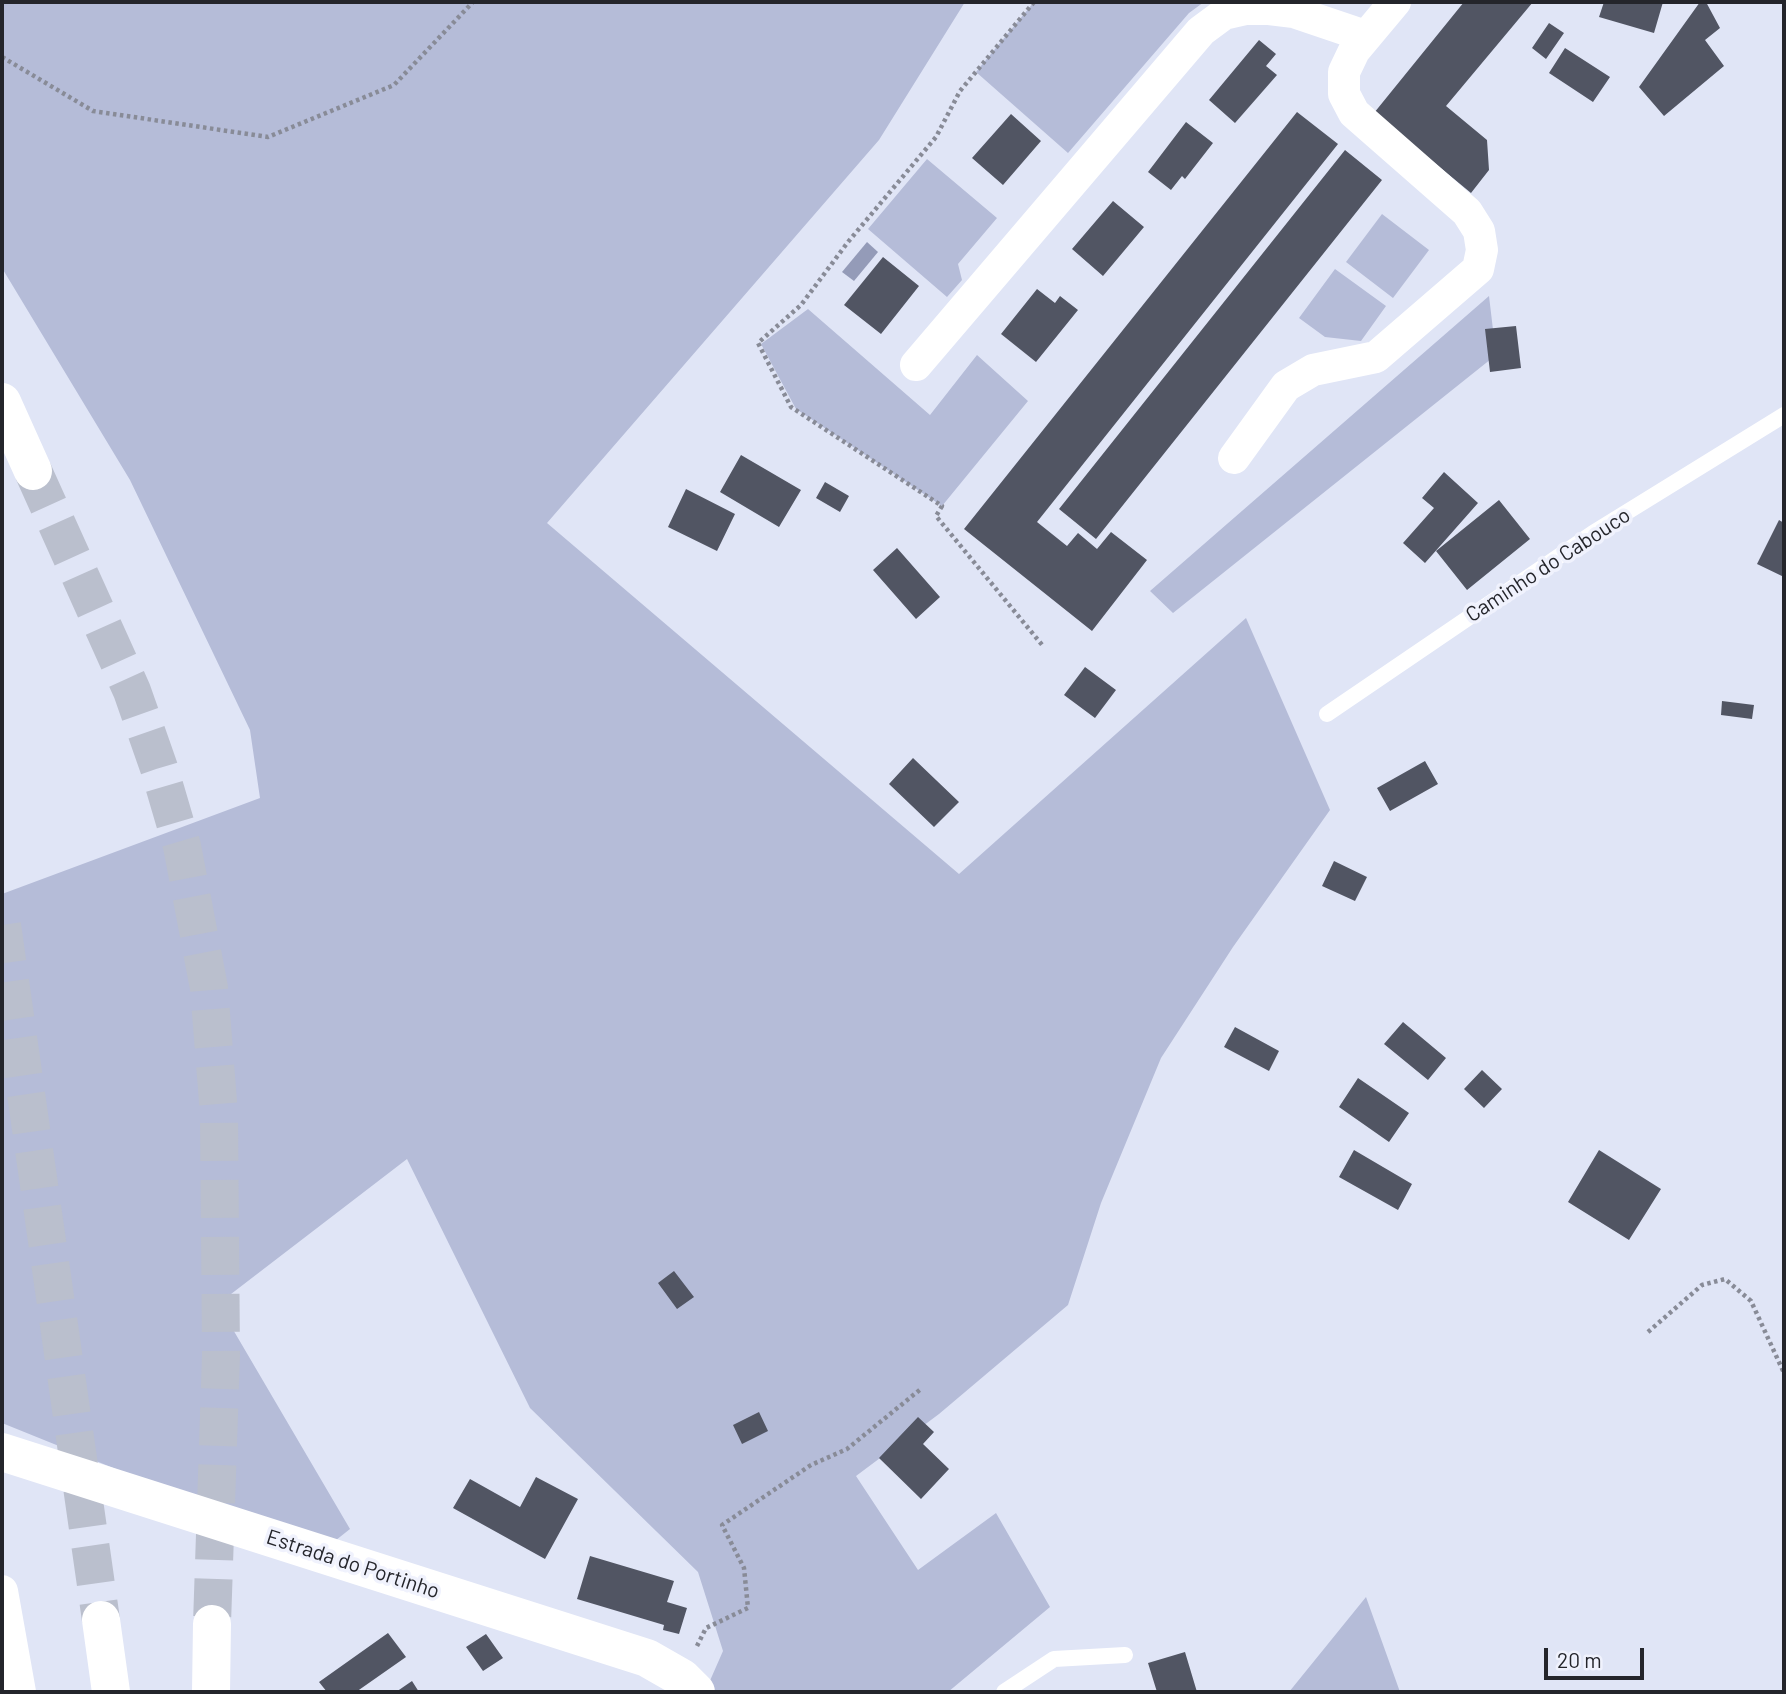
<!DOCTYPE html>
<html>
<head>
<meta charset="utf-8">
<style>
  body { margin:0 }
  #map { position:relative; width:1786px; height:1694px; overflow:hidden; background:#e0e5f6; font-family:Barlow,sans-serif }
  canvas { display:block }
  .frame { position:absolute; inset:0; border:4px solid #24252b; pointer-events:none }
  .scale { position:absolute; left:1544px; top:1648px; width:100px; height:32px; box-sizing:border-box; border:4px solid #24252b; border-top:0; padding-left:9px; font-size:21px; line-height:24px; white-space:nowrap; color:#24252b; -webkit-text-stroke:5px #f0f2fd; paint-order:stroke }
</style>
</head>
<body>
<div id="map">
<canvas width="1786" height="1694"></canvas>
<div class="frame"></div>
<div class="scale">20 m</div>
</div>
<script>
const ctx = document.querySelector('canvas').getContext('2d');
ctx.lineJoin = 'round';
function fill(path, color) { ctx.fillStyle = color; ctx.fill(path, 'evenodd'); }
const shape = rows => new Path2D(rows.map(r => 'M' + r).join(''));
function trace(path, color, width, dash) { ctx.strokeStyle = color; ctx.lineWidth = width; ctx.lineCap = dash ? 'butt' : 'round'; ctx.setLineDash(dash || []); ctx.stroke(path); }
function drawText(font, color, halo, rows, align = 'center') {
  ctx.font = font + ' Barlow,sans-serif'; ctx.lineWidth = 7; ctx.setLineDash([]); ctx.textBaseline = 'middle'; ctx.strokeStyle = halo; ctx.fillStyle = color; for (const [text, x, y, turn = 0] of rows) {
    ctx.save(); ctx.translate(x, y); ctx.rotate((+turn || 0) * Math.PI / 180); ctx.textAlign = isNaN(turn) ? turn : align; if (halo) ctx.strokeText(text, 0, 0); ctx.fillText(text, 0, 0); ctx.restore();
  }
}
fill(shape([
  [2,2,965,2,879,140,547,523,959,874,1246,618,1330,810,1233,947,1161,1058,1101,1203,1068,1305,939,1414,856,1476,918,1570,996,1513,1050,1607,948,1692,705,1692,723,1651,698,1572,530,1408,407,1159,218,1304,350,1529,321,1552,2,1423,2,894,260,798,250,730,130,480,2,268],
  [1034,2,1204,2,1189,13,1068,153,976,72],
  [927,159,997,218,958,264,962,280,947,297,868,229],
  [1382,214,1429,250,1393,298,1346,262],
  [1335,269,1386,306,1361,341,1325,337,1299,318],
  [1489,296,1496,355,1173,613,1150,591],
  [808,309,930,415,977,355,1028,401,942,506,796,409,761,344],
  [1366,1597,1400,1692,1289,1692]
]), '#b5bcd8');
fill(shape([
  [867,242,878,252,854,281,842,272]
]), '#949bb8');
fill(shape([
  [1464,2,1533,2,1446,106,1487,140,1489,170,1471,193,1374,113],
  [1604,2,1663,2,1654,33,1599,17],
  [1700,2,1706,2,1720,28,1705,40,1724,66,1664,116,1639,87],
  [1549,23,1564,33,1546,59,1532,48],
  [1259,40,1276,54,1266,66,1277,75,1235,123,1209,100],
  [1565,48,1610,77,1593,102,1549,73],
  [1297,112,1338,144,1037,522,1067,546,1078,533,1097,549,1111,532,1147,560,1092,631,964,529],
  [1011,114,1041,141,1003,185,972,158],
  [1186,122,1213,143,1185,179,1182,176,1171,190,1148,172],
  [1345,150,1382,180,1096,539,1059,509],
  [1113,201,1144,227,1103,276,1072,249],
  [883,257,919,286,881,334,844,305],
  [1037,289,1055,303,1060,296,1078,310,1036,362,1001,334],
  [1516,326,1521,368,1490,372,1485,329],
  [741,455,801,490,779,527,720,492],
  [1444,472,1478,503,1425,563,1403,543,1434,508,1422,498],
  [825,482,849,496,840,512,816,498],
  [686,489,735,514,717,551,668,527],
  [1499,500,1530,539,1467,590,1436,551],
  [1779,520,1784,523,1784,577,1757,564],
  [897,548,940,597,916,619,873,570],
  [1085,667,1116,690,1095,718,1064,695],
  [1722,701,1754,705,1752,719,1721,715],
  [913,758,959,802,934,827,889,784],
  [1425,761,1438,784,1390,811,1377,788],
  [1334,861,1367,877,1355,901,1322,886],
  [1403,1022,1446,1058,1428,1080,1384,1044],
  [1235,1027,1279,1051,1269,1071,1224,1047],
  [1482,1070,1502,1089,1484,1108,1464,1089],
  [1358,1078,1409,1113,1389,1142,1339,1107],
  [1354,1150,1412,1184,1398,1210,1339,1177],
  [1599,1150,1661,1189,1629,1240,1568,1202],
  [674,1271,694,1297,677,1309,658,1283],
  [759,1412,768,1431,742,1444,733,1425],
  [918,1417,934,1432,923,1444,949,1469,921,1499,879,1458],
  [536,1477,578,1499,545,1559,453,1508,470,1479,520,1507],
  [590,1556,674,1581,667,1602,687,1608,679,1634,663,1630,664,1625,577,1599],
  [388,1633,406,1657,356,1692,327,1692,319,1682],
  [486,1634,503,1658,483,1671,466,1647],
  [1185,1652,1197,1692,1157,1692,1148,1663],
  [412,1681,419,1692,396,1692]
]), '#515563');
trace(shape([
  [33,471,132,691,159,768,182,846,209,988,219,1114,221,1355,212,1624],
  [2,925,101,1620]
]), '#babfcd', 38, [38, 19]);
trace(shape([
  [1034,2,960,91,936,137,848,242,801,305,758,343,791,407,942,506,936,516,1043,646],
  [2,57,93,111,268,137,394,85,473,2],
  [1648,1332,1702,1285,1725,1279,1751,1301,1784,1373],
  [697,1646,706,1628,748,1608,744,1568,722,1525,811,1465,847,1449,922,1388]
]), '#888b97', 4.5, [3.5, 3.5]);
trace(shape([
  [1327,714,1593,533,1784,415],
  [1004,1692,1054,1659,1125,1655]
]), '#fff', 16);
trace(shape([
  [916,365,1201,31,1224,14,1246,9,1269,9,1294,12,1365,36],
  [1234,458,1286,386,1313,370,1376,357,1478,269,1482,250,1479,231,1467,212,1354,113,1344,94,1344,72,1354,51,1395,2],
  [2,1591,20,1692]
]), '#fff', 32);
trace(shape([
  [2,1452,647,1658,682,1678,696,1692]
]), '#fff', 38);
trace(shape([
  [2,402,33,471],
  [101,1620,111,1692],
  [211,1692,212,1624]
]), '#fff', 38);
drawText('21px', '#24252b', '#f0f2fd', [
  ["Caminho do Cabouco",1548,565,-33],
  ["Estrada do Portinho",353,1564,18]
]);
</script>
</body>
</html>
